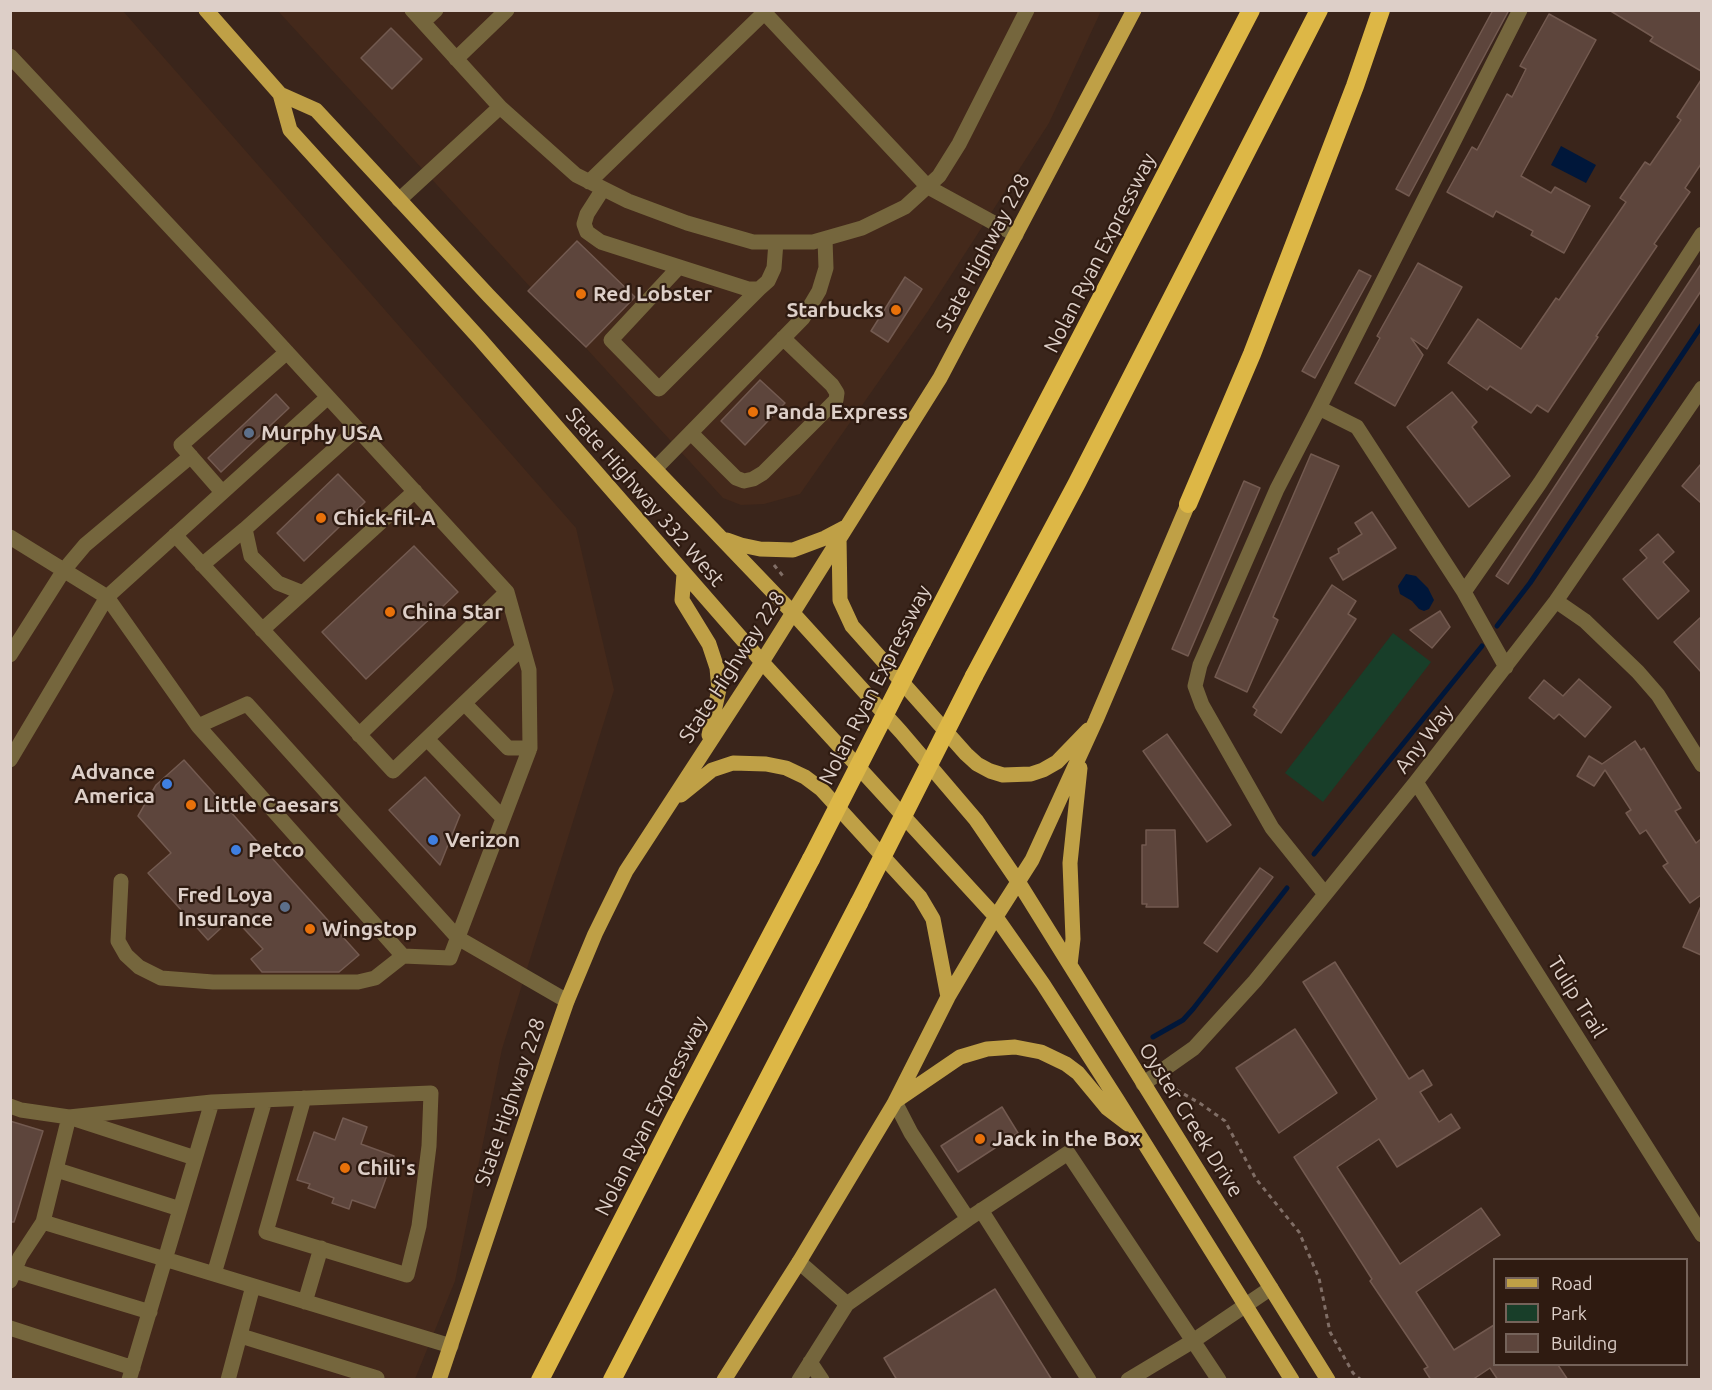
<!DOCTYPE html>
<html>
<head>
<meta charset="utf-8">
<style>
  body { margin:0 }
  #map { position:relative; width:1712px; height:1390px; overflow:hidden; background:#3a251b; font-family:Ubuntu,sans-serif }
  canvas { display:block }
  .frame { position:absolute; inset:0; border:12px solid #ddcfc8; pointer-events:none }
  .legend { position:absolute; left:1493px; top:1258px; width:195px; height:108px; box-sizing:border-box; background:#2f1b11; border:2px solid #75635a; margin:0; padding:8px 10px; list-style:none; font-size:18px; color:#ddcfc8 }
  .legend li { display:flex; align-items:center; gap:12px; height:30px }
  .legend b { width:30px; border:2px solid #75635a }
</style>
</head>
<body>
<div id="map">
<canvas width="1712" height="1390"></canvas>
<div class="frame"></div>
<ul class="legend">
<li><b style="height:8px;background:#bfa046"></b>Road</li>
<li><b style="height:16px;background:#183e29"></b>Park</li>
<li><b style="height:16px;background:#5d453c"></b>Building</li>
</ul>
</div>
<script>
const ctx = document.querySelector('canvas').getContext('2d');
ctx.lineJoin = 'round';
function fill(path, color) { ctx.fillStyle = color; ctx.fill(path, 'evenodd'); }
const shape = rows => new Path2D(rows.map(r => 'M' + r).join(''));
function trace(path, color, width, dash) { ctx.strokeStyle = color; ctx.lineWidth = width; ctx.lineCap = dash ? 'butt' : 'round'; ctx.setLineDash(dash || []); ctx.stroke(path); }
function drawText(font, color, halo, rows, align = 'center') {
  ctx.font = font + ' Ubuntu,sans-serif'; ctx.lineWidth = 4.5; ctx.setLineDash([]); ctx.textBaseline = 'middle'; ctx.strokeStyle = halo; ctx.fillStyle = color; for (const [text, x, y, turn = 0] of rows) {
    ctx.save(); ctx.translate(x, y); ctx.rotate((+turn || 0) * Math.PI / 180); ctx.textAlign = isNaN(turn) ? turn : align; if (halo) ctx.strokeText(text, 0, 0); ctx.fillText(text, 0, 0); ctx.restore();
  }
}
fill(shape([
  [10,11,123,11,576,528,614,690,502,1049,455,1281,415,1379,11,1379],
  [278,11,1101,11,1049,123,928,311,800,494,764,504,741,505,723,498]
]), '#44291b');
fill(shape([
  [1393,633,1431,662,1323,802,1285,773]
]), '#183e29');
fill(shape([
  [1561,146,1596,165,1586,183,1551,165],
  [1406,574,1416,576,1428,588,1434,600,1429,609,1424,611,1419,609,1412,601,1400,594,1398,586]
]), '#00173a');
trace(shape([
  [1497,626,1530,583,1702,325],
  [1314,854,1482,646],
  [1153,1037,1183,1020,1193,1009,1287,888]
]), '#00173a', 5);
const building = shape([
  [1493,10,1509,10,1409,196,1396,189,1493,10],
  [1609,10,1701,10,1701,71,1650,41,1653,37,1609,10],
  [1549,14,1596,40,1521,176,1551,193,1555,187,1590,206,1564,253,1531,235,1533,231,1496,211,1493,217,1447,192,1472,147,1477,150,1507,94,1512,97,1526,69,1520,66,1549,14],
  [391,28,422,59,392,89,361,58,391,28],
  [1701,80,1701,164,1685,188,1690,192,1654,244,1657,246,1596,336,1598,337,1548,412,1537,405,1531,413,1490,386,1487,390,1448,363,1478,319,1521,349,1556,298,1559,300,1626,202,1620,198,1645,162,1650,165,1681,120,1677,117,1701,80],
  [577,241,635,297,586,347,528,291,577,241],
  [1418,263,1462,287,1427,349,1411,338,1423,355,1395,406,1355,383,1380,338,1377,336,1418,263],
  [1701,264,1701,291,1508,584,1496,576,1701,264],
  [1359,270,1371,276,1315,378,1302,371,1359,270],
  [905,277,922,289,888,342,871,331,905,277],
  [760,380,785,403,745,445,721,421,760,380],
  [1452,392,1477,422,1472,427,1510,476,1469,507,1407,427,1452,392],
  [276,394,289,408,221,472,208,458,276,394],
  [1311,454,1339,466,1273,617,1278,620,1247,692,1215,677,1311,454],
  [1701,464,1701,503,1682,486,1701,464],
  [338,474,365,502,304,561,277,533,338,474],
  [1244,481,1260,488,1188,656,1172,649,1244,481],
  [1372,512,1396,548,1343,580,1330,558,1339,553,1338,549,1362,534,1355,523,1372,512],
  [1658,534,1674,552,1663,562,1689,591,1658,619,1623,579,1647,558,1640,550,1658,534],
  [414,546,458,592,366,679,322,632,414,546],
  [1332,585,1356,601,1348,614,1356,619,1281,733,1254,715,1257,710,1253,707,1332,585],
  [1440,611,1450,627,1432,648,1410,630,1440,611],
  [1701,617,1701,672,1674,642,1701,617],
  [1579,679,1611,707,1585,737,1559,714,1554,719,1529,698,1544,680,1563,696,1579,679],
  [1167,734,1231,825,1207,842,1143,751,1167,734],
  [1635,741,1641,750,1644,748,1681,808,1675,811,1696,843,1701,839,1701,895,1690,903,1663,866,1668,863,1646,830,1640,834,1626,813,1631,810,1605,770,1594,786,1577,776,1589,756,1602,764,1635,741],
  [184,760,359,955,339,972,262,972,251,959,263,949,233,917,208,940,148,873,171,853,138,816,156,785,184,760],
  [425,777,460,815,440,865,389,810,425,777],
  [1146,830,1175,830,1178,907,1146,907,1147,904,1142,904,1142,845,1146,845,1146,830],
  [1260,868,1273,877,1217,952,1204,943,1260,868],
  [1701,906,1701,955,1683,947,1701,906],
  [1335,962,1409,1079,1423,1070,1432,1085,1420,1092,1439,1122,1451,1114,1460,1128,1397,1167,1379,1139,1337,1167,1400,1264,1481,1208,1500,1235,1416,1292,1454,1350,1494,1325,1494,1365,1558,1365,1568,1380,1498,1380,1490,1368,1472,1380,1431,1380,1424,1369,1428,1367,1370,1281,1372,1279,1294,1157,1377,1099,1303,982,1335,962],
  [1295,1029,1337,1093,1279,1133,1236,1068,1295,1029],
  [1002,1107,1018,1133,958,1172,941,1146,1002,1107],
  [343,1118,367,1127,361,1144,394,1156,375,1208,352,1200,349,1209,332,1203,334,1198,308,1188,310,1184,297,1180,314,1132,335,1140,343,1118],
  [10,1121,43,1131,14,1222,10,1222,10,1121],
  [995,1289,1052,1380,897,1380,884,1358,995,1289]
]);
fill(building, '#5d453c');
trace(building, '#735a50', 1.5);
trace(shape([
  [774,565,783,576],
  [1170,1083,1177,1090,1201,1104,1225,1121,1256,1179,1299,1232,1319,1278,1330,1332,1353,1373,1361,1380]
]), '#806e66', 3, [4.5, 4.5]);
trace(shape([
  [412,10,500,107,576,175,628,201,687,223,753,242,813,242,862,228,905,207,939,176,959,144,1027,10],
  [762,10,928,187,1016,235],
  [423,22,436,10],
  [10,56,262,325,507,592,529,670,530,748,450,958,403,956,198,726,107,597,10,537],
  [456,59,507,10],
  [589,182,767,10],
  [603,189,587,214,584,224,587,232,601,242,748,289,759,289,768,281,774,268,776,242],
  [399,200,500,107],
  [679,267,611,340,659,389,759,289],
  [1319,408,1277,489,1200,665,1195,686,1202,705,1272,828,1325,894],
  [357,429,245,529,251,556,278,583,303,593,415,491],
  [691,433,736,478,744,481,753,479,763,473,836,400,837,393,832,385,783,338],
  [656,468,803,318,819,291,826,268,825,239],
  [222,492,181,445,287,352],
  [175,535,393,771,522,648],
  [202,565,245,529],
  [1464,592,1540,483,1702,234],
  [1556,601,1585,621,1638,672,1658,695,1702,765],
  [262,630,303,593],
  [10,655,64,570,85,545,191,456],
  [1506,667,1464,592,1357,427,1319,408,1520,10],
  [464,703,508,748,530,748],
  [198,726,247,704,458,938,567,1001],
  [359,735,507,592],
  [427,739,503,818],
  [10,760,107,597,328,397],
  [1416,782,1702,1235],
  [121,881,118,941,126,955,139,967,161,978,213,982,358,982,375,978,403,956],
  [1143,1084,1194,1048,1255,981,1416,782,1556,601,1702,388],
  [895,1102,911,1133,968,1219,1068,1153,1219,1380],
  [10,1106,21,1110,69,1117,212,1102,431,1093,429,1146,419,1226,407,1275,266,1232,304,1098],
  [57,1170,180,1209],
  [981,1210,1089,1380],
  [43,1222,451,1346],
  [799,1262,847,1304,799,1380],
  [15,1271,150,1312],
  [214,1274,265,1100],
  [10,1281,20,1257,43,1222,69,1117,195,1158],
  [305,1302,321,1248],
  [847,1304,968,1219],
  [10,1328,133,1368],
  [241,1336,377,1378,376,1380],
  [810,1362,822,1380],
  [129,1380,212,1102],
  [228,1380,253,1286],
  [1128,1380,1193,1341,1271,1288]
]), '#75663d', 15);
trace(shape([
  [206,10,280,94,316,110,488,295,792,612,901,732,976,820,1019,883,1328,1380],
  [280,94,290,130,479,338,762,662,996,917,1043,984,1118,1101,1292,1380],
  [839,537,840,600,852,626,966,754,977,764,990,771,1003,775,1031,774,1043,770,1057,762,1088,730],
  [727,540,741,545,760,549,793,550,825,538,844,528],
  [684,574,682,600,709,644,717,668,719,689,709,735],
  [681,795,712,770,733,763,766,764,786,768,805,777,821,789,920,897,933,919,948,997],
  [1070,965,1073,939,1070,863,1080,768],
  [897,1100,960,1057,987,1049,1015,1047,1041,1052,1066,1064,1078,1073,1107,1108,1128,1124],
  [439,1380,535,1093,567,1001,595,934,626,871,762,662,940,378,1134,10],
  [724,1380,799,1262,895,1102,948,997,990,926,1032,860,1096,720,1188,504]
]), '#bfa046', 15);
trace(shape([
  [1188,504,1252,354,1355,86,1381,10],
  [922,642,1251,10],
  [974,676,1077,483,1319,10],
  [540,1380,676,1115,811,859],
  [612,1380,859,903]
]), '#ddb746', 18);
trace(shape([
  [811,859,922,642],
  [859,903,974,676]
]), '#ddb746', 18);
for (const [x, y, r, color] of [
  [581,294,6,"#e8710a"],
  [896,310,6,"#e8710a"],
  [753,412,6,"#e8710a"],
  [249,433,6,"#5c6f8a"],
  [321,518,6,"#e8710a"],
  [390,612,6,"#e8710a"],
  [167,784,6,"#3f7fe0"],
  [191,805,6,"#e8710a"],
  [433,840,6,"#3f7fe0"],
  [236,850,6,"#3f7fe0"],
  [285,907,6,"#5c6f8a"],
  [310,929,6,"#e8710a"],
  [980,1139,6,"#e8710a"],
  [345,1168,6,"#e8710a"]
]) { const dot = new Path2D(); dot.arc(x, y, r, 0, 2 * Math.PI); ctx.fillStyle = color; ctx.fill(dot); trace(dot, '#2f1b11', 2); }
drawText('21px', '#ddcfc8', '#2f1b11', [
  ["State Highway 228",983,253,-62],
  ["Nolan Ryan Expressway",1100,253,-63],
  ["State Highway 332 West",645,497,49],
  ["State Highway 228",732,667,-57],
  ["Nolan Ryan Expressway",875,685,-63],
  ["Any Way",1424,739,-52],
  ["Tulip Trail",1577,997,58],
  ["State Highway 228",510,1102,-71],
  ["Nolan Ryan Expressway",651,1116,-63],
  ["Oyster Creek Drive",1191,1120,58]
]);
drawText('bold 21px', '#ddcfc8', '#2f1b11', [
  ["Red Lobster",593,294],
  ["Starbucks",884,310,"right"],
  ["Panda Express",765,412],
  ["Murphy USA",261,433],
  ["Chick-fil-A",333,518],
  ["China Star",402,612],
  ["Advance",155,772,"right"],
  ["America",155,796,"right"],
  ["Little Caesars",203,805],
  ["Verizon",445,840],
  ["Petco",248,850],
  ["Fred Loya",273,895,"right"],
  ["Insurance",273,919,"right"],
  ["Wingstop",322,929],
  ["Jack in the Box",992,1139],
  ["Chili's",357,1168]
], 'left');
</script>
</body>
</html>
